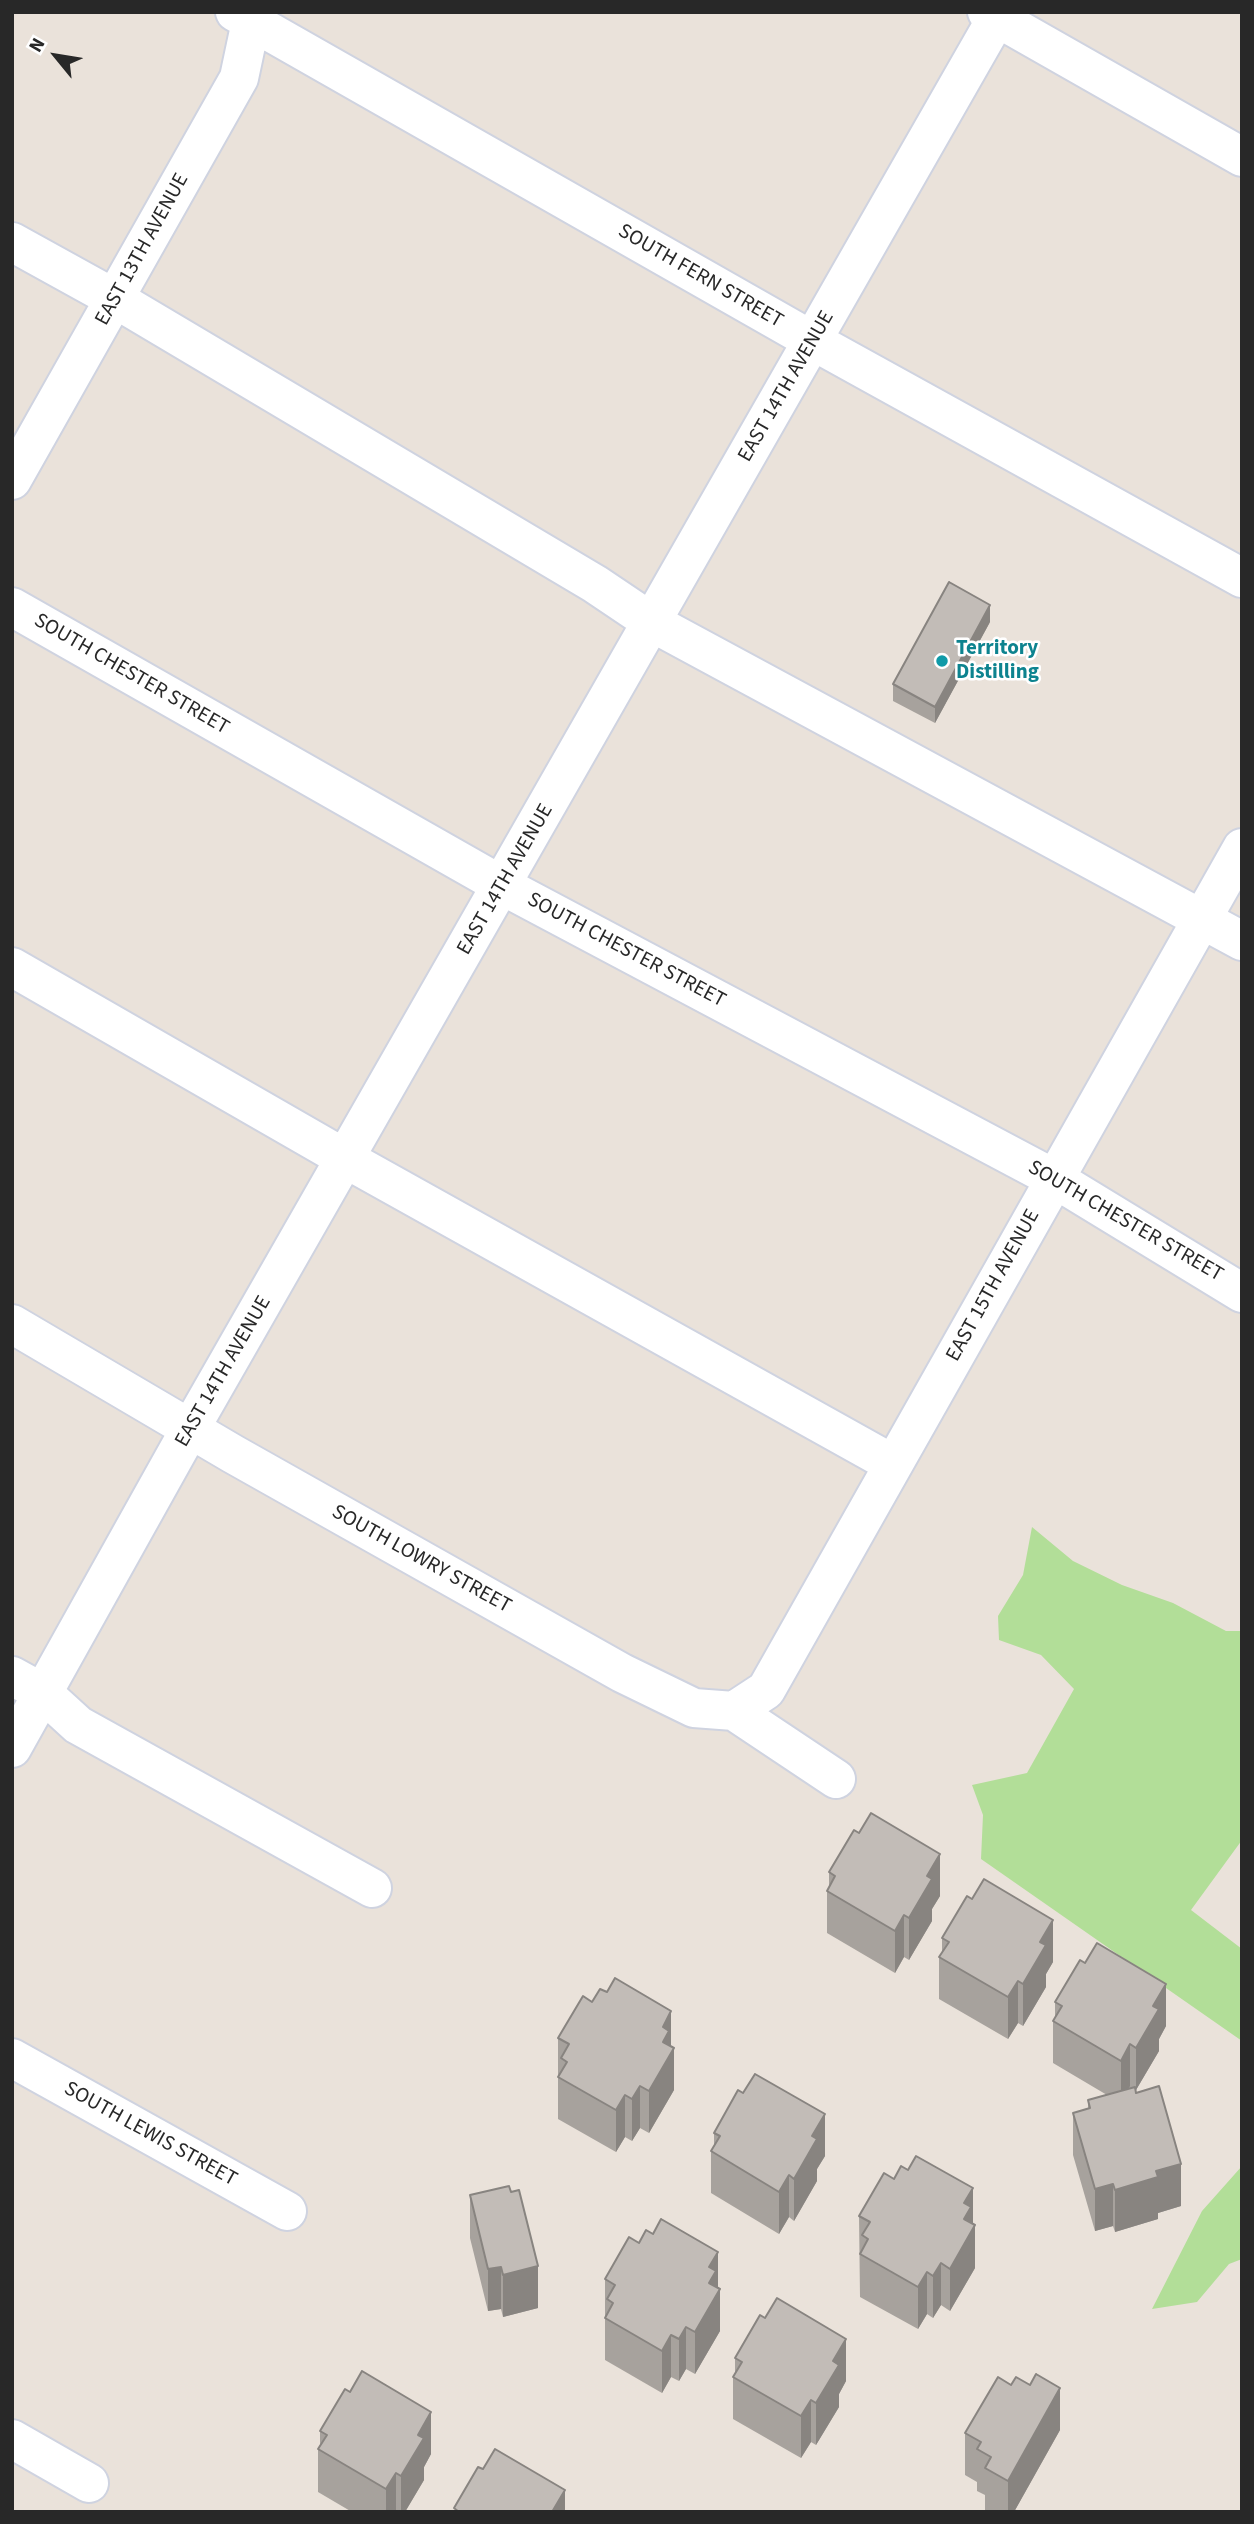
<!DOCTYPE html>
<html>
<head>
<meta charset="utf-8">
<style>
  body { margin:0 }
  #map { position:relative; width:1254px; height:2524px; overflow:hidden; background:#eae2da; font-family:"Source Sans 3",sans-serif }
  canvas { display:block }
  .frame { position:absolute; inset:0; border:14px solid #282828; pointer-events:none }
  .north { position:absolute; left:21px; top:21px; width:70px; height:70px; -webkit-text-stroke:5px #fff; paint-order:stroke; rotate:300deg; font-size:19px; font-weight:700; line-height:28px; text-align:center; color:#282828 }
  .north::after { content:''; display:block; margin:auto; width:24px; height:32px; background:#282828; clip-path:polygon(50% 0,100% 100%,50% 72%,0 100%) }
</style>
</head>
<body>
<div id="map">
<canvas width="1254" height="2524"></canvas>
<div class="frame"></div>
<div class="north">N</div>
</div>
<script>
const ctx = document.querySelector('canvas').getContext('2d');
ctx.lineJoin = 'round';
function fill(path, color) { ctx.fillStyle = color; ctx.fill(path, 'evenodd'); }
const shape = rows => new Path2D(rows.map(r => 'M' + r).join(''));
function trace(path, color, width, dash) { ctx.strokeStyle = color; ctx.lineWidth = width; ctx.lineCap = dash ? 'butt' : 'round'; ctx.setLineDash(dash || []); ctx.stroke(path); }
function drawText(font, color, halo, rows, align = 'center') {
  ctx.font = font + ' "Source Sans 3",sans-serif'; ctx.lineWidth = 5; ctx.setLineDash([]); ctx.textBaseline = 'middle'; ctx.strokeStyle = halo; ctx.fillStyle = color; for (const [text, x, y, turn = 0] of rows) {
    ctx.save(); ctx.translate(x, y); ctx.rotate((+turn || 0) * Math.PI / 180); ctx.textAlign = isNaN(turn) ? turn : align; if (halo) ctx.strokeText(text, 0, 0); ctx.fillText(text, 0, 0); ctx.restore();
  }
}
fill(shape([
  [1032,1527,1073,1561,1122,1585,1173,1603,1226,1631,1242,1631,1242,1840,1191,1910,1242,1949,1242,2041,981,1859,983,1815,972,1785,1027,1773,1074,1689,1041,1655,999,1640,998,1616,1023,1575],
  [1242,2166,1242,2259,1229,2264,1197,2302,1152,2309,1202,2211]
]), '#b2de98');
const minor = shape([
  [235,12,813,341,1242,578],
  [987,12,1242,157],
  [12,242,117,300,595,584,653,623,1242,941],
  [12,480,239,78,253,12],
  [12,607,503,886,1055,1179,1242,1293],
  [12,967,346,1159,893,1464],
  [12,1324,233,1454,622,1673,694,1708,734,1711,836,1779],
  [12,1676,43,1693,78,1725,372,1888],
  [734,1711,766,1690,1242,848],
  [12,1748,190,1429,1000,12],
  [12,2058,287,2211],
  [12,2439,89,2483]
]);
trace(minor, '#cfd3e0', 42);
trace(minor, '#fff', 38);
fill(shape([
  [990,622,935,723,893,701,893,684],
  [829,1872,940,1896,932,1909,932,1921,909,1960,904,1957,895,1973,827,1933,827,1891,829,1888],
  [942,1938,1053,1962,1046,1974,1046,1987,1023,2026,1018,2023,1008,2039,939,1999,939,1957,942,1953],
  [1085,1963,1166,2026,1159,2039,1159,2051,1136,2090,1135,2089,1181,2206,1158,2213,1158,2219,1115,2232,1113,2226,1095,2231,1073,2155,1073,2113,1088,2108,1088,2100,1107,2095,1053,2063,1053,2021,1055,2017,1055,2002],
  [558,2038,671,2047,674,2090,649,2133,640,2128,632,2141,625,2137,616,2152,558,2119],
  [714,2133,825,2156,817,2169,817,2181,794,2221,789,2217,779,2234,711,2193,711,2151,714,2147],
  [470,2195,538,2308,503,2317,501,2309,488,2311,470,2238],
  [859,2216,973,2224,975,2268,950,2311,941,2305,933,2318,927,2314,918,2329,860,2297],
  [605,2279,718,2287,720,2331,695,2374,686,2369,679,2381,671,2377,662,2393,605,2360],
  [735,2358,846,2381,839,2394,839,2407,816,2445,811,2442,801,2458,733,2419,733,2377,735,2373],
  [1060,2430,1014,2512,987,2512,985,2510,985,2495,977,2491,977,2482,965,2475,965,2433],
  [320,2431,431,2454,424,2467,424,2480,405,2512,352,2512,318,2492,318,2449,320,2445]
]), '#a7a29d');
fill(shape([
  [990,605,990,622,935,723,935,707],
  [940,1854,940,1896,932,1909,932,1921,909,1960,909,1918,927,1876],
  [904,1915,904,1957,895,1973,895,1931],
  [1053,1920,1053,1962,1046,1974,1046,1987,1023,2026,1023,1984,1040,1942],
  [1018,1981,1018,2023,1008,2039,1008,1997],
  [1166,1984,1166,2026,1159,2039,1159,2051,1136,2090,1136,2048,1153,2006],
  [671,2011,671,2053,674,2048,674,2090,649,2133,649,2091,663,2027],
  [1130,2044,1130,2086,1121,2103,1121,2061],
  [640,2086,640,2128,632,2141,632,2099],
  [625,2095,625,2137,616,2152,616,2110],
  [825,2114,825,2156,817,2169,817,2181,794,2221,794,2179,812,2136],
  [1181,2164,1181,2206,1158,2213,1158,2219,1115,2232,1115,2190,1156,2171],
  [789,2175,789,2217,779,2234,779,2192],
  [1113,2184,1113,2226,1095,2231,1095,2189],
  [973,2188,973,2229,975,2225,975,2268,950,2311,950,2269,964,2203],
  [718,2252,718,2293,720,2289,720,2331,695,2374,695,2332,709,2267],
  [941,2263,941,2305,933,2318,933,2276],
  [538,2266,538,2308,503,2317,503,2275],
  [501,2267,501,2309,488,2311,488,2269],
  [927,2272,927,2314,918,2329,918,2287],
  [686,2327,686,2369,679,2381,679,2339],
  [671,2335,671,2377,662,2393,662,2351],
  [846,2339,846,2381,839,2394,839,2407,816,2445,816,2403,833,2361],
  [1060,2388,1060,2430,1014,2512,1008,2512,1008,2481],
  [811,2400,811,2442,801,2458,801,2416],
  [431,2412,431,2454,424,2467,424,2480,405,2512,401,2512,401,2476,418,2435],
  [396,2473,396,2512,386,2512,386,2489],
  [565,2490,565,2512,552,2512]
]), '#888480');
const building = shape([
  [949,582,990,605,935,707,893,684,949,582],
  [871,1813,940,1854,927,1876,932,1879,909,1918,904,1915,895,1931,827,1891,835,1876,829,1872,854,1830,859,1833,871,1813],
  [984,1879,1053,1920,1040,1942,1046,1945,1023,1984,1018,1981,1008,1997,939,1957,949,1942,942,1938,967,1896,972,1899,984,1879],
  [1097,1943,1166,1984,1153,2006,1159,2009,1136,2048,1130,2044,1121,2061,1053,2021,1062,2006,1055,2002,1080,1960,1085,1963,1097,1943],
  [615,1978,671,2011,663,2027,669,2031,663,2042,674,2048,649,2091,640,2086,632,2099,625,2095,616,2110,558,2077,567,2062,561,2058,569,2044,558,2038,583,1996,592,2002,600,1989,607,1992,615,1978],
  [755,2074,825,2114,812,2136,817,2139,794,2179,789,2175,779,2192,711,2151,720,2136,714,2133,738,2090,743,2093,755,2074],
  [1159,2086,1181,2164,1156,2171,1158,2177,1115,2190,1113,2184,1095,2189,1073,2113,1090,2108,1088,2100,1135,2087,1136,2093,1159,2086],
  [916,2156,973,2188,964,2203,971,2207,964,2219,975,2225,950,2269,941,2263,933,2276,927,2272,918,2287,860,2254,868,2239,862,2235,870,2222,859,2216,884,2173,894,2179,901,2166,908,2170,916,2156],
  [509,2186,511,2192,519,2190,538,2266,503,2275,501,2267,488,2269,470,2195,509,2186],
  [661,2219,718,2252,709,2267,716,2271,709,2283,720,2289,695,2332,686,2327,679,2339,671,2335,662,2351,605,2318,613,2303,607,2299,615,2285,605,2279,629,2237,639,2243,646,2230,653,2234,661,2219],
  [777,2298,846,2339,833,2361,839,2365,816,2403,811,2400,801,2416,733,2377,742,2362,735,2358,760,2315,765,2318,777,2298],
  [362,2371,431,2412,418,2435,424,2438,401,2476,396,2473,386,2489,318,2449,327,2435,320,2431,345,2389,350,2392,362,2371],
  [1036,2374,1060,2388,1008,2481,985,2468,991,2457,977,2449,981,2442,965,2433,998,2377,1011,2385,1016,2377,1030,2385,1036,2374],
  [495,2449,565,2490,552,2512,459,2512,454,2508,478,2467,483,2469,495,2449]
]);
fill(building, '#c2bcb7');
trace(building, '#888480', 2);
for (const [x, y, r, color] of [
  [942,661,7,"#0f9aa8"]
]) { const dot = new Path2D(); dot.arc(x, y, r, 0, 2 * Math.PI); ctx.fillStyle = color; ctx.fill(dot); trace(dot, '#fff', 2.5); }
drawText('21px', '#282828', '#fff', [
  ["EAST 13TH AVENUE",143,250,-61],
  ["SOUTH FERN STREET",700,277,30],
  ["EAST 14TH AVENUE",787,387,-60],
  ["SOUTH CHESTER STREET",131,675,30],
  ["EAST 14TH AVENUE",506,880,-60],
  ["SOUTH CHESTER STREET",626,951,28],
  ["SOUTH CHESTER STREET",1125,1222,30],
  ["EAST 15TH AVENUE",994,1286,-61],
  ["EAST 14TH AVENUE",224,1372,-60],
  ["SOUTH LOWRY STREET",421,1560,29],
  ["SOUTH LEWIS STREET",150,2135,29]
]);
drawText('bold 21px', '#0d838f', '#fff', [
  ["Territory",956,649],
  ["Distilling",956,673]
], 'left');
</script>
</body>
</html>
